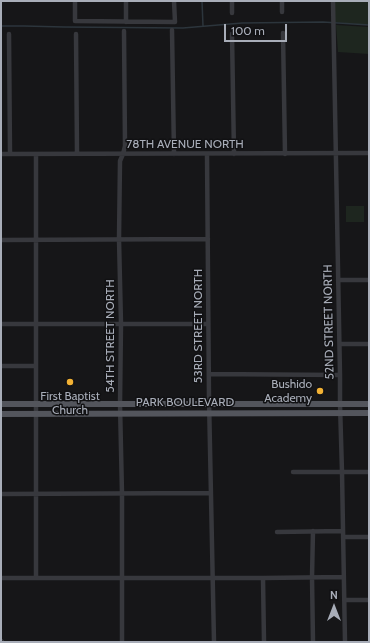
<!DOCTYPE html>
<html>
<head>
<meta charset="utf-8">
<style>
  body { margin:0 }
  #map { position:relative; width:370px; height:643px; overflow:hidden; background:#161618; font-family:Cabin,sans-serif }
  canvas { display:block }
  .frame { position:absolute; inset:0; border:2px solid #a8adb8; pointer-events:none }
  .north { position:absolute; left:314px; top:587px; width:40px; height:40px; -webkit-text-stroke:3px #111113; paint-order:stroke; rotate:0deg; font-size:11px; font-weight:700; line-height:16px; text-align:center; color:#a8adb8 }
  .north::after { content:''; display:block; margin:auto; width:14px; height:18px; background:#a8adb8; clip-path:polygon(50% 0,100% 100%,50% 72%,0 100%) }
  .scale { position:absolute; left:224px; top:24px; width:63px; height:18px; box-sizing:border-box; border:2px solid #a8adb8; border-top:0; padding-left:5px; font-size:12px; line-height:14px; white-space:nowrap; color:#a8adb8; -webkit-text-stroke:3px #111113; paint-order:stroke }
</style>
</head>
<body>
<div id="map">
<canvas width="370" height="643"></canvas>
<div class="frame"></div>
<div class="north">N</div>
<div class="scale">100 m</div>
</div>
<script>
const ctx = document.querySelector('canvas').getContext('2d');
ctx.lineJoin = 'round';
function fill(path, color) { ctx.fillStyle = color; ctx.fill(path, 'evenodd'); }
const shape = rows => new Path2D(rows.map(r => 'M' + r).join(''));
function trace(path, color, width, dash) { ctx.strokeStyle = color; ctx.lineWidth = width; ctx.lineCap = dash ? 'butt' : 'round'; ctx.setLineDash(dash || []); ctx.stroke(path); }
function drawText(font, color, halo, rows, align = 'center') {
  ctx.font = font + ' Cabin,sans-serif'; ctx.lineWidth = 3; ctx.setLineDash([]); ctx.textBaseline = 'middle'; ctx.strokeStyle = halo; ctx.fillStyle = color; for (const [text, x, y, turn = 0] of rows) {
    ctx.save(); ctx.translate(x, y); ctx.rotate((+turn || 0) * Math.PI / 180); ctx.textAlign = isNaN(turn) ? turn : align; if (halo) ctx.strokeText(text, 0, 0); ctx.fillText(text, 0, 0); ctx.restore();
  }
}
fill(shape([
  [333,1,369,1,369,25,333,22],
  [336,25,369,27,369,54,338,52],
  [346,206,364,206,364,222,346,222]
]), '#1e261f');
trace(shape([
  [202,1,203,26],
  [1,26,24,26,64,27,183,28,242,23,323,22,369,25]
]), '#2c353c', 1.5);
trace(shape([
  [75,1,75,21,175,22,174,1],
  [126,1,126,22],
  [232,1,232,13],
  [282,1,282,12],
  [333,1,340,375,340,404,342,472,345,642],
  [172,30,174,154],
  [283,33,285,154],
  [9,34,10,154],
  [76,34,77,154],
  [232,34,234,154],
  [1,154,369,153],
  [36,154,36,578],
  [207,154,209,399,214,642],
  [1,240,208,239],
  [338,280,369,280],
  [1,324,208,324],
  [340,344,369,344],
  [1,366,36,366],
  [209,374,340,375],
  [293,472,369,472],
  [1,494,211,493],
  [313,531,312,577,313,642],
  [277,532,343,531],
  [343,537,369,537],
  [1,578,263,578,344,577],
  [263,578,264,642],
  [345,600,369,600],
  [122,642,122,494,120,404,121,324,119,239,120,161,123,154,125,146,124,31]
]), '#37383d', 4.5);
trace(shape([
  [1,404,369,404],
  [1,414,369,413]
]), '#53555c', 6);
const rail = shape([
  [1,640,3,642]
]);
trace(rail, '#4a4c52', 3);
trace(rail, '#111113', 1.5, [4.5]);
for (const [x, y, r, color] of [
  [70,382,4,"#f2b134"],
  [320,391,4,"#f2b134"]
]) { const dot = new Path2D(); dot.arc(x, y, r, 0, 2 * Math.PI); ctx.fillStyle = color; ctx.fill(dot); trace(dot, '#111113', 1.5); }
drawText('12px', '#a8adb8', '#111113', [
  ["78TH AVENUE NORTH",185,144],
  ["52ND STREET NORTH",329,322,-91],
  ["53RD STREET NORTH",198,326,-90],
  ["54TH STREET NORTH",110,336,-90],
  ["PARK BOULEVARD",185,402]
]);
drawText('12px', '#a8adb8', '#111113', [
  ["Bushido",312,384],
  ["Academy",312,398],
  ["First Baptist",70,396,"center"],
  ["Church",70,410,"center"]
], 'right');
</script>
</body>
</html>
